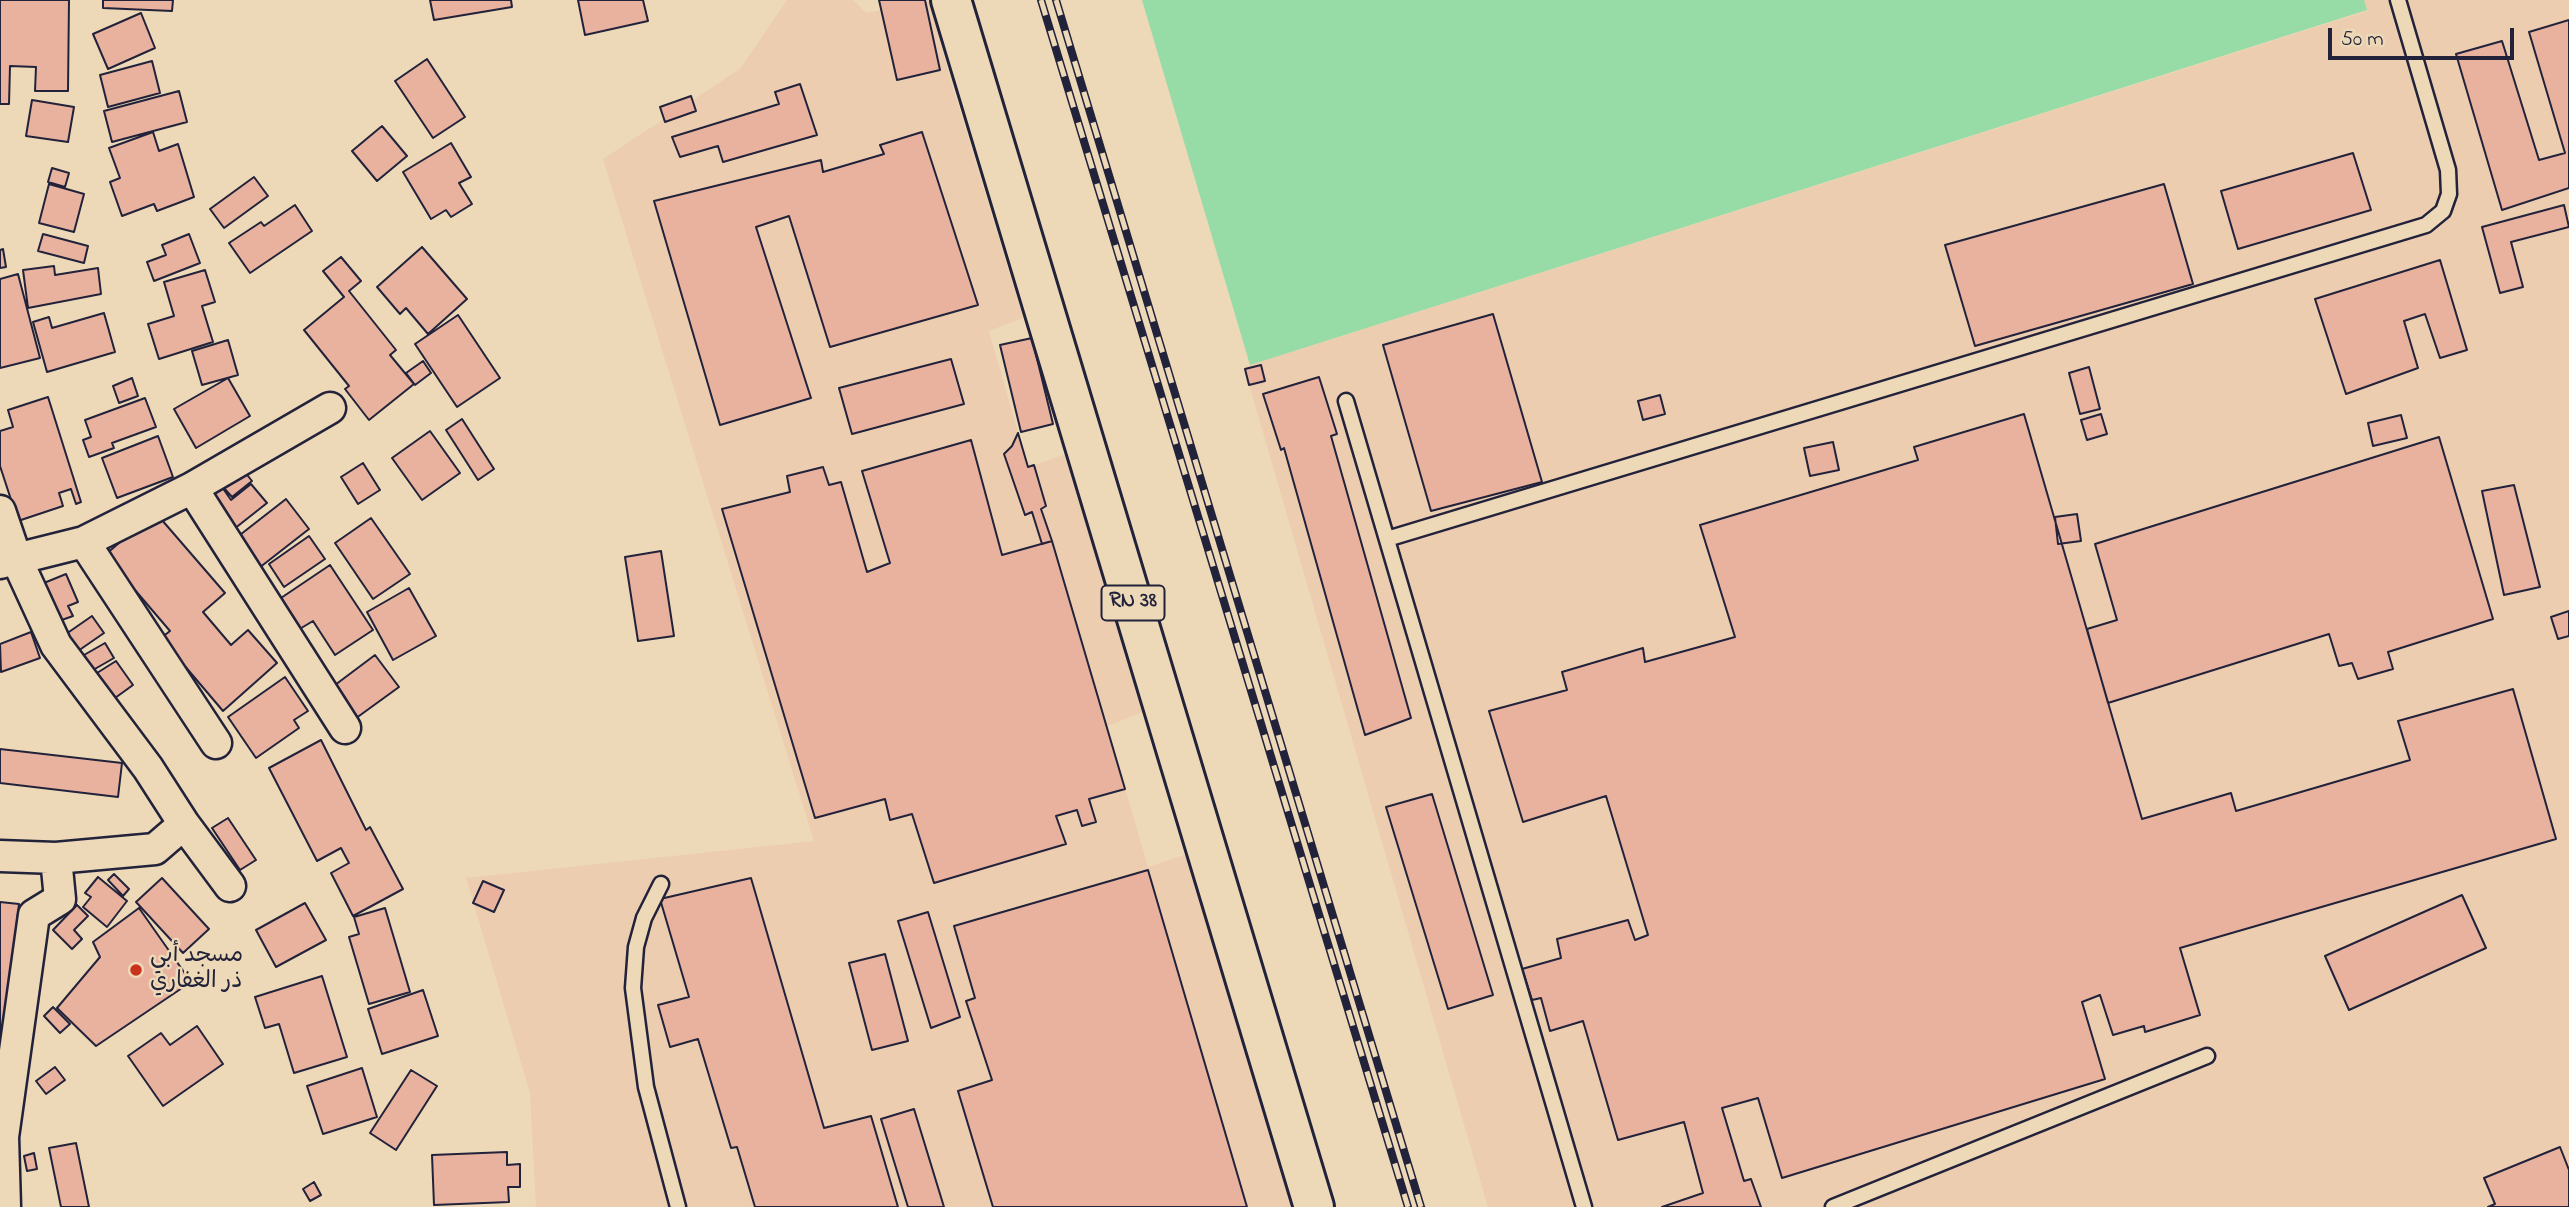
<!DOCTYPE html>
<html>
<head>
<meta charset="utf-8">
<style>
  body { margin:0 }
  #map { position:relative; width:2569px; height:1207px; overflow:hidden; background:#edd9b7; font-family:"Indie Flower",sans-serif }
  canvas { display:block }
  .scale { position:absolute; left:2328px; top:28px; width:186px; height:32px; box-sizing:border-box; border:4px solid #22223b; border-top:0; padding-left:9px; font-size:21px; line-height:24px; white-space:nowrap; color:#22223b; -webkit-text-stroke:5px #edd9b7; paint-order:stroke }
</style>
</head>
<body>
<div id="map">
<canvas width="2569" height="1207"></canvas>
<div class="scale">50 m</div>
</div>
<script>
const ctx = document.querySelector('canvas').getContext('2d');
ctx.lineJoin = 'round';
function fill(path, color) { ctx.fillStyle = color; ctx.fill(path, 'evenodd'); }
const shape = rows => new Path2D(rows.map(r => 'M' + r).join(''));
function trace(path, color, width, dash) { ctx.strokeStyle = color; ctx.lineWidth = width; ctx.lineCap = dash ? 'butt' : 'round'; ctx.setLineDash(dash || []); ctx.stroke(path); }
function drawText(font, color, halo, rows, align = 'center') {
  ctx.font = font + ' "Indie Flower","Playpen Sans Arabic",sans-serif'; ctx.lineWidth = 5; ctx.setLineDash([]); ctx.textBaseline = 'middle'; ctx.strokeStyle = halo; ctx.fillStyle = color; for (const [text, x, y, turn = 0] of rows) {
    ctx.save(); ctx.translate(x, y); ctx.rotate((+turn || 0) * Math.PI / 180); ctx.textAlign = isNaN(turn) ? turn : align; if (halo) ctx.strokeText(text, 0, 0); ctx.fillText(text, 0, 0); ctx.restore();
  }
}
fill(shape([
  [787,0,853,0,866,13,929,0,950,78,1023,318,989,331,1028,467,1066,454,1143,712,1107,726,1148,867,1190,853,1297,1207,536,1207,530,1093,466,878,814,841,603,159,740,69],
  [2364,0,2569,0,2569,1207,1488,1207,1244,367,2367,11]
]), '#eccdb0');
fill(shape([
  [1142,0,2364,0,2367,10,1250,365]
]), '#97dba7');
const building = shape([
  [0,0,69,0,68,91,35,91,36,67,10,66,9,104,0,104,0,0],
  [103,0,173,0,172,11,103,8,103,0],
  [430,0,511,0,512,7,434,20,430,0],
  [578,0,643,0,648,21,585,35,578,0],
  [879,0,925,0,940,70,897,80,879,0],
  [141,13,155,48,108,69,93,34,141,13],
  [2569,20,2569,188,2502,210,2456,54,2502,41,2539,160,2565,153,2529,32,2569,20],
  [427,59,465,117,433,138,395,81,427,59],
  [152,61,160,93,108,107,100,75,152,61],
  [800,84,817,135,723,162,718,146,680,157,672,137,779,104,775,92,800,84],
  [179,91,187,122,112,142,104,111,179,91],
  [691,96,696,111,665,122,660,107,691,96],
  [32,100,74,107,68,142,26,136,32,100],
  [382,126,407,156,377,181,352,151,382,126],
  [153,132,159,151,178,144,194,197,157,211,154,204,122,216,110,182,120,178,109,148,153,132],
  [922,132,978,305,830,347,789,216,756,227,811,398,720,425,654,201,821,160,823,172,884,154,880,145,922,132],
  [451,143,471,177,459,183,472,204,451,217,446,210,431,219,403,172,451,143],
  [2353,153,2371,210,2238,249,2221,191,2353,153],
  [52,168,69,173,65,187,48,182,52,168],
  [254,177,268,196,224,228,210,209,254,177],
  [49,184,84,194,74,232,39,223,49,184],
  [2164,184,2193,284,1975,346,1945,245,2164,184],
  [295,205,312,231,250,273,229,243,261,222,264,226,295,205],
  [2564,205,2569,227,2511,242,2523,287,2500,293,2482,227,2564,205],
  [43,234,88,246,84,263,38,251,43,234],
  [189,234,200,263,154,281,147,262,166,255,162,245,189,234],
  [422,247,467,299,428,334,406,308,400,314,377,287,422,247],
  [3,249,6,267,0,268,0,250,3,249],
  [341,257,361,281,349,291,396,350,390,355,414,384,369,420,345,389,349,386,304,330,344,297,323,271,341,257],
  [2440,260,2467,350,2440,358,2425,314,2404,321,2418,368,2346,394,2315,299,2440,260],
  [54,266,55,275,98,268,101,294,28,308,23,270,54,266],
  [205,270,215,302,202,306,213,342,159,359,148,324,174,316,164,282,205,270],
  [18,274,40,358,0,368,0,279,18,274],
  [104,313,115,352,47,372,33,322,49,317,52,328,104,313],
  [1493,314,1542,482,1431,511,1383,345,1493,314],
  [458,315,500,378,457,407,415,344,458,315],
  [1032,338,1053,424,1021,432,1000,345,1032,338],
  [228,340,238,375,202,385,192,351,228,340],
  [951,359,964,404,852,434,839,388,951,359],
  [423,361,431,373,415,385,406,373,423,361],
  [1261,365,1265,381,1249,385,1245,369,1261,365],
  [2089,367,2100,409,2080,414,2069,373,2089,367],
  [1319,377,1337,434,1331,436,1411,718,1365,735,1284,448,1281,450,1263,394,1319,377],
  [132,378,138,396,119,403,113,386,132,378],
  [228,378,250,416,196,448,174,409,228,378],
  [1660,395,1665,414,1643,420,1638,401,1660,395],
  [48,397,81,502,76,504,71,489,59,493,63,506,18,521,0,466,0,431,13,427,8,410,48,397],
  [145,398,156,427,112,443,114,448,89,457,83,440,91,437,85,420,145,398],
  [2024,414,2142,819,2231,793,2236,811,2410,760,2398,721,2513,689,2556,839,2180,948,2200,1015,2145,1032,2144,1026,2113,1035,2100,995,2082,1002,2105,1079,1782,1178,1758,1098,1722,1108,1744,1181,1751,1179,1761,1207,1662,1207,1703,1193,1684,1122,1618,1140,1583,1021,1550,1031,1541,998,1532,1000,1522,969,1561,958,1557,939,1628,920,1635,940,1648,935,1606,796,1523,822,1489,711,1567,690,1562,672,1643,648,1645,662,1735,637,1700,525,1918,460,1914,447,2024,414],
  [2101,414,2107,434,2087,440,2081,420,2101,414],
  [2401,415,2407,438,2373,446,2368,423,2401,415],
  [462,419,494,469,478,480,446,430,462,419],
  [430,431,460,473,422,500,392,458,430,431],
  [1018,433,1028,467,1034,465,1046,506,1041,509,1052,541,1042,544,1032,512,1025,515,1004,454,1012,446,1018,433],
  [158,436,173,477,117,498,102,458,158,436],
  [2439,437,2493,619,2388,652,2393,669,2358,679,2352,663,2339,666,2329,634,2108,703,2087,629,2117,620,2095,544,2439,437],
  [971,440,1002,555,1052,541,1125,789,1089,799,1096,822,1082,826,1077,810,1056,816,1066,844,934,883,912,814,890,820,885,799,815,818,722,509,790,492,787,476,823,467,829,485,841,482,867,572,890,563,862,471,971,440],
  [1833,442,1839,470,1810,476,1804,448,1833,442],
  [363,463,380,490,358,504,341,477,363,463],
  [244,471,252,481,232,497,223,487,244,471],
  [251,484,267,503,229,533,205,501,222,487,231,500,251,484],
  [2514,485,2540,587,2504,595,2482,491,2514,485],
  [286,499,309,529,259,568,236,538,286,499],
  [155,512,225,593,203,612,231,645,248,630,277,663,223,711,161,638,170,631,105,555,155,512],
  [2077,514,2081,541,2058,544,2055,517,2077,514],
  [371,518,410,574,373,599,335,543,371,518],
  [309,536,325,559,284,587,269,564,309,536],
  [661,551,674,636,638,641,625,557,661,551],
  [330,565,373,630,335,655,313,621,298,630,278,600,330,565],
  [66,574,78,602,68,606,73,616,59,621,44,583,66,574],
  [409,588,436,636,393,660,367,612,409,588],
  [2569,611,2569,636,2558,639,2551,617,2569,611],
  [92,616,104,633,78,651,66,634,92,616],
  [31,632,40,658,1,672,0,644,31,632],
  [105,643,114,658,93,670,84,655,105,643],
  [375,655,399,687,348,724,335,707,346,699,335,685,375,655],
  [116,661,133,685,115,698,97,673,116,661],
  [285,677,308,711,294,720,299,728,256,758,228,717,285,677],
  [321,740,366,830,370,827,403,889,353,916,331,873,349,863,341,848,317,861,269,768,321,740],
  [0,749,122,763,118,797,0,783,0,749],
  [1432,794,1493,995,1448,1009,1386,807,1432,794],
  [228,818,256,860,240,870,212,828,228,818],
  [1148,870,1247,1207,993,1207,958,1091,992,1080,966,1001,975,998,954,926,1148,870],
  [114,874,129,889,123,896,108,880,114,874],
  [98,877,127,901,107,927,83,907,91,897,85,893,98,877],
  [162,878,209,929,183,953,136,902,162,878],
  [751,878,824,1128,871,1116,898,1207,755,1207,737,1147,731,1148,698,1039,670,1047,658,1005,689,997,660,899,751,878],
  [483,881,504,890,494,912,473,903,483,881],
  [2462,895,2486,948,2349,1010,2325,956,2462,895],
  [0,902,19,904,0,1066,0,902],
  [305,903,326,940,276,967,256,930,305,903],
  [77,905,88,916,74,930,82,939,72,949,53,930,77,905],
  [139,908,191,982,96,1046,57,1008,100,957,93,942,139,908],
  [385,908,410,992,369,1004,349,937,359,934,354,917,385,908],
  [928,912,960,1017,931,1028,898,921,928,912],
  [885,954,908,1041,872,1050,849,963,885,954],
  [322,976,347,1057,294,1073,279,1024,265,1028,255,997,322,976],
  [423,990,438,1036,382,1054,368,1009,423,990],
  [53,1007,70,1024,60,1033,44,1016,53,1007],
  [197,1026,223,1064,163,1106,128,1056,161,1033,170,1045,197,1026],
  [55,1067,65,1080,46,1094,36,1081,55,1067],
  [362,1068,377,1117,323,1134,307,1086,362,1068],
  [411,1070,437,1086,396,1150,370,1133,411,1070],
  [914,1109,944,1207,908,1207,881,1119,914,1109],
  [76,1143,89,1207,61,1207,49,1148,76,1143],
  [2560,1147,2569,1170,2569,1207,2488,1207,2495,1204,2484,1178,2560,1147],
  [507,1152,507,1165,520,1164,520,1187,508,1187,509,1202,434,1205,432,1155,507,1152],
  [34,1153,37,1169,27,1171,24,1156,34,1153],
  [314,1182,321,1195,310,1201,303,1189,314,1182]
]);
fill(building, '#e8b29e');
trace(building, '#22223b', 2);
const lane = shape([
  [1346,401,1584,1207],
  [1387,539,2426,225,2443,211,2449,194,2448,170,2398,0],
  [661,884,644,918,636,947,633,988,646,1087,678,1207],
  [1833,1207,2207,1056]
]);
const street = shape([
  [192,488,345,728],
  [0,511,16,558,56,645,148,768,184,824,230,886],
  [84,542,216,743],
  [0,563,84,542,192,488,330,408],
  [0,856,56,858,155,849,184,824],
  [5,1207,3,1137,34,915,60,899,56,858]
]);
const primary = shape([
  [951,0,1314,1207]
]);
trace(lane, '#22223b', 19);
trace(street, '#22223b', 35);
trace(primary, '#22223b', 44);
trace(lane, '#edd9b7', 14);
trace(street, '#edd9b7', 30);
trace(primary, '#edd9b7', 38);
const rail = shape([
  [1041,0,1408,1207],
  [1056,0,1421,1207]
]);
trace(rail, '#22223b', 8);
trace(rail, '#edd9b7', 5, [16]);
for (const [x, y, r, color] of [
  [136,970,7,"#c8321e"]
]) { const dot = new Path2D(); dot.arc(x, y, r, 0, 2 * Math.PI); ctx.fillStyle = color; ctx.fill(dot); trace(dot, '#edd9b7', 2.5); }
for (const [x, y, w] of [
  [1133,603,63]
]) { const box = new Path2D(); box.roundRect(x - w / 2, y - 17.5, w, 35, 5); ctx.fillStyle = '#edd9b7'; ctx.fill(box); trace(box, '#22223b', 2); }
drawText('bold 21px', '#22223b', null, [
  ["RN 38",1133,603]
]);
drawText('23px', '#22223b', '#edd9b7', [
  ["مسجد أبي",150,957],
  ["ذر الغفاري",150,983]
], 'left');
</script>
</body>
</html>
